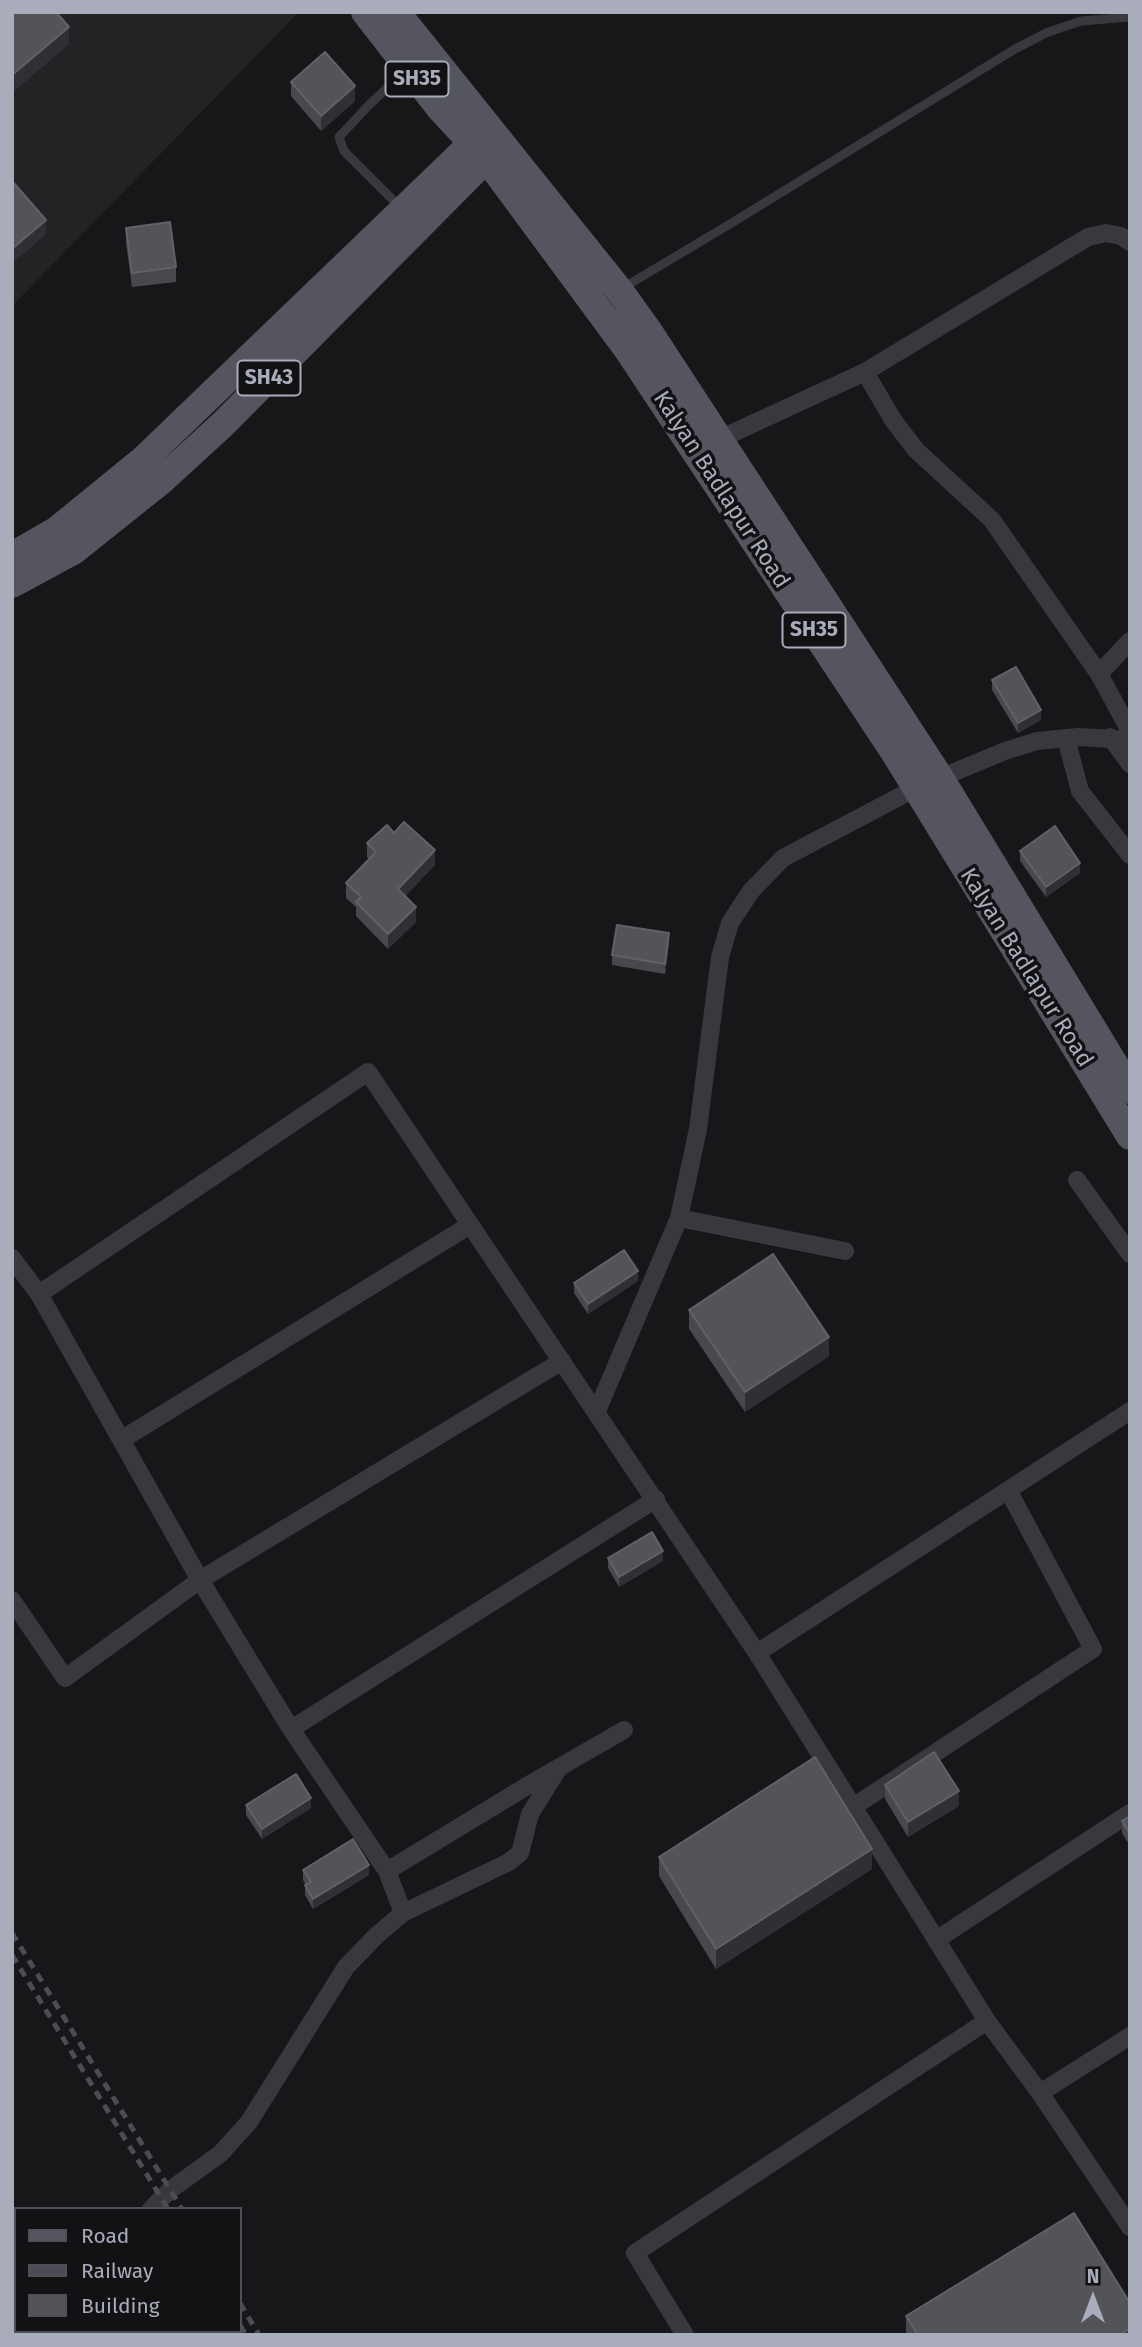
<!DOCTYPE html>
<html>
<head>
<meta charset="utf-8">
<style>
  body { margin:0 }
  #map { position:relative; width:1142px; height:2347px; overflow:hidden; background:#171719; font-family:"Fira Sans",sans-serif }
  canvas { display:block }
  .frame { position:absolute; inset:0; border:14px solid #a9acba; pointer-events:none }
  .legend { position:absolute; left:14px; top:2207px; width:228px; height:126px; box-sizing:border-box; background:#121214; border:2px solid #4e5056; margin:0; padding:9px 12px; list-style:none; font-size:21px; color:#a9acba }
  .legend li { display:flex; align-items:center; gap:14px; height:35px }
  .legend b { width:35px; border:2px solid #4e5056 }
  .north { position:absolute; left:1058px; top:2263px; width:70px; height:70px; -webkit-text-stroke:5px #121214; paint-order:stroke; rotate:0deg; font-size:19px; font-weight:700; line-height:28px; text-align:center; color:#a9acba }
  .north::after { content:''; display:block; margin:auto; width:24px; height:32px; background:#a9acba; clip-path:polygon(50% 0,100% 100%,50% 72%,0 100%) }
</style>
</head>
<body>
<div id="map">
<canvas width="1142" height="2347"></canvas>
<div class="frame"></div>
<ul class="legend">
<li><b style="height:9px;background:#54555e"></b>Road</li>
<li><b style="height:9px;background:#4b4c54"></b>Railway</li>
<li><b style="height:19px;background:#53535a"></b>Building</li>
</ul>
<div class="north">N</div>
</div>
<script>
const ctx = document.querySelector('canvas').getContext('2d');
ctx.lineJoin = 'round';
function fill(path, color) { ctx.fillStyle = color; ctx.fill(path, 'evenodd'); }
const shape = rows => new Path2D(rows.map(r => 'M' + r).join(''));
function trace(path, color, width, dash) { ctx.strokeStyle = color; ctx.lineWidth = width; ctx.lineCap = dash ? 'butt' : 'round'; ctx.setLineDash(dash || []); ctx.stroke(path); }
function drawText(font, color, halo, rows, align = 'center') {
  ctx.font = font + ' "Fira Sans",sans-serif'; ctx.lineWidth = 7; ctx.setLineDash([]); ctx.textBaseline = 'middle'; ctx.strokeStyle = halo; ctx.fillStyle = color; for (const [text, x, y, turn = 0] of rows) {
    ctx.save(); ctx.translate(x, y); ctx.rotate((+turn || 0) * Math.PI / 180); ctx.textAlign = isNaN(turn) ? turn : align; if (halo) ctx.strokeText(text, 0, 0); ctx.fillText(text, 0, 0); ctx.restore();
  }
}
fill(shape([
  [12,12,299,12,12,306]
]), '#232326');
trace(shape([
  [401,208,344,151,339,137,369,105,405,71],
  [621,289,730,224,1015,49,1046,33,1081,21,1130,17]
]), '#38383e', 9);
trace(shape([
  [865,372,893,420,916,450,992,520,1099,674,1130,731],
  [711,443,865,372,1088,237,1106,233,1121,236,1130,242],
  [1099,674,1130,641],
  [1110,737,1130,764],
  [1066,738,1080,791,1130,855],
  [1077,1180,1130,1254],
  [679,1218,845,1251],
  [12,1258,39,1294,200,1580,291,1729,387,1871,403,1913,377,1935,346,1967,249,2122,220,2154,170,2190,151,2209],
  [39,1294,368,1072,757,1653,987,2021,1040,2093,1130,2227],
  [597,1411,679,1218,698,1129,720,957,730,923,751,891,783,858,916,788,1005,751,1037,741,1078,737,1130,740],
  [121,1440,470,1225],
  [12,1600,65,1678,200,1580,562,1361],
  [757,1653,1130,1411],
  [291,1729,656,1499],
  [853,1807,1093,1649,1008,1490],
  [387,1871,532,1783,624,1730],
  [403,1913,509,1862,520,1853,530,1814,558,1769],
  [936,1940,1130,1813],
  [1040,2093,1130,2036],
  [99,2335,99,2331],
  [685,2335,635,2253,987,2021]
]), '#38383e', 18);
trace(shape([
  [365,12,439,107,487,159,628,350,893,750,1130,1136],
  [396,12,619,290,649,332,940,778,1130,1090],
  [12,556,57,530,144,459,485,131],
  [12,584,73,551,162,480,222,425,500,145]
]), '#54555e', 28);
trace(shape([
  [12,1933,182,2209],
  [12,1955,168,2209],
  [240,2303,259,2335],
  [240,2325,246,2335]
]), '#4b4c54', 5, [9, 7]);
fill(shape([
  [291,82,355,101,321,131,291,96],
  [126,228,176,267,176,282,132,287,126,243],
  [992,680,1041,720,1018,733,992,690],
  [394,833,435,865,405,896,416,922,388,949,356,916,356,907,346,898,346,883,369,859,367,857,367,843],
  [1020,851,1080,873,1046,897,1020,861],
  [669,943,665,974,612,965,612,955],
  [638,1281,588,1314,574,1293,574,1283],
  [689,1310,829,1356,745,1412,689,1329],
  [608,1558,663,1561,619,1587,608,1568],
  [885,1785,959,1806,908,1837,885,1799],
  [246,1805,311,1808,262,1839,246,1815],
  [1130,1816,1130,1846,1122,1833,1122,1821],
  [659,1857,872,1869,716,1969,659,1876],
  [303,1870,369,1875,313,1909,305,1895,305,1885,306,1885,303,1880],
  [906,2316,1130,2335,906,2335]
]), '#48484e');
fill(shape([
  [69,27,69,44,12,93,12,75],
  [355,86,355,101,321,131,321,116],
  [46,220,46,234,13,263,13,248],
  [1041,710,1041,720,1018,733,1018,723],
  [435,850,435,865,398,904,398,889],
  [1080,863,1080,873,1046,897,1046,887],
  [416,907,416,922,388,949,388,934],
  [669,933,669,943,665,974,665,964],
  [638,1271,638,1281,588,1314,588,1304],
  [829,1337,829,1356,745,1412,745,1392],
  [663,1551,663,1561,619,1587,619,1577],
  [959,1791,959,1806,908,1837,908,1822],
  [311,1798,311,1808,262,1839,262,1829],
  [872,1849,872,1869,716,1969,716,1949],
  [369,1865,369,1875,313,1909,313,1899],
  [1130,2329,1130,2335,1120,2335]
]), '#303034');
const building = shape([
  [12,12,56,12,69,27,12,75,12,12],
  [325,52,355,86,321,116,291,82,325,52],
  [12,181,46,220,13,248,12,248,12,181],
  [170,222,176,267,132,273,126,228,170,222],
  [1016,667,1041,710,1018,723,992,680,1016,667],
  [404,822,435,850,398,889,416,907,388,934,356,902,361,897,346,883,376,852,367,843,387,825,394,833,404,822],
  [1055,826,1080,863,1046,887,1020,851,1055,826],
  [617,925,669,933,665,964,612,955,617,925],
  [624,1250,638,1271,588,1304,574,1283,624,1250],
  [773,1254,829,1337,745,1392,689,1310,773,1254],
  [652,1532,663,1551,619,1577,608,1558,652,1532],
  [934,1752,959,1791,908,1822,885,1785,934,1752],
  [815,1757,872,1849,716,1949,659,1857,815,1757],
  [296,1774,311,1798,262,1829,246,1805,296,1774],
  [1130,1816,1130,1834,1122,1821,1130,1816],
  [353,1839,369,1865,313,1899,305,1885,311,1882,303,1870,353,1839],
  [1074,2213,1130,2303,1130,2329,1120,2335,918,2335,906,2316,1074,2213]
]);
fill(building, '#53535a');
trace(building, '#606169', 2);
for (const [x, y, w] of [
  [417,79,63],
  [269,378,63],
  [814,630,63]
]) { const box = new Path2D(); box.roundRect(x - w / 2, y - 17.5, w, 35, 5); ctx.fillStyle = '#121214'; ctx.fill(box); trace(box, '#a9acba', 2); }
drawText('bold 21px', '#a9acba', null, [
  ["SH35",417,79],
  ["SH43",269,378],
  ["SH35",814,630]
]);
drawText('23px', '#a9acba', '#121214', [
  ["Kalyan Badlapur Road",721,490,57],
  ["Kalyan Badlapur Road",1026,968,58]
]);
</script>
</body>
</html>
